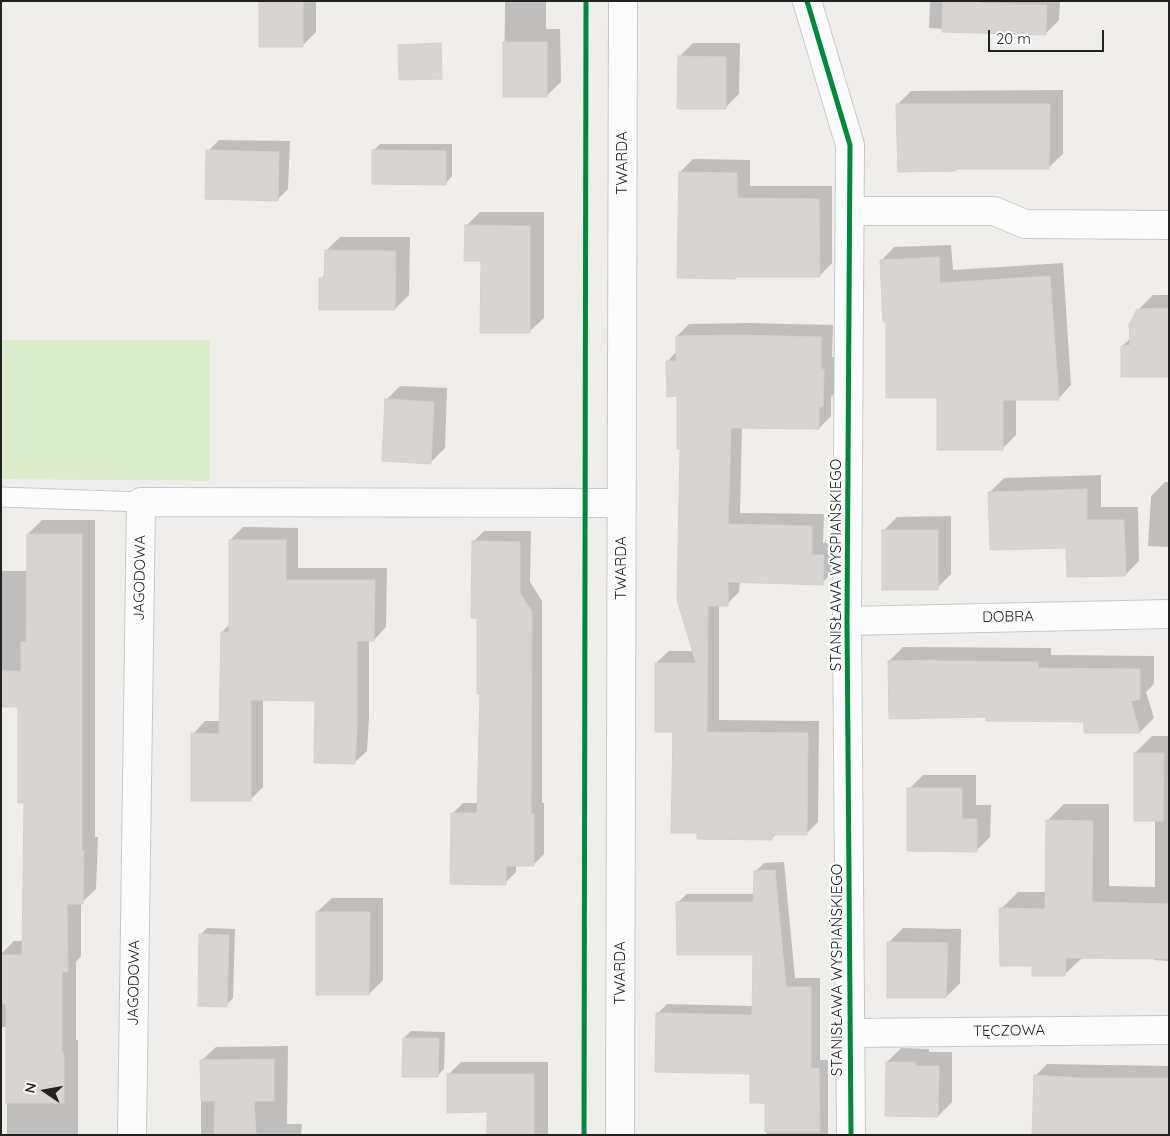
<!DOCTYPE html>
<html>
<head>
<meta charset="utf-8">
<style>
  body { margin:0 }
  #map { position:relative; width:1170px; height:1136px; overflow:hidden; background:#f0eeeb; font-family:Quicksand,sans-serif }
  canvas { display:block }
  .frame { position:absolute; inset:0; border:2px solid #222; pointer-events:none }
  .north { position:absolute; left:20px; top:1066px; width:50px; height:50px; -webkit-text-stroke:4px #fff; paint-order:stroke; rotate:282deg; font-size:14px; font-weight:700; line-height:20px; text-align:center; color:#222 }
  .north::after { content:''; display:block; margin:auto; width:18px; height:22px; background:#222; clip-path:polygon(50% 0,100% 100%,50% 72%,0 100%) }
  .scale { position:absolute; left:988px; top:30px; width:116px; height:22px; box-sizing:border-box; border:2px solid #222; border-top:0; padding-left:6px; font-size:15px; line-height:18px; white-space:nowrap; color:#222; -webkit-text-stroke:4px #fff; paint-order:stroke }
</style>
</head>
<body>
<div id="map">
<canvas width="1170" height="1136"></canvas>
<div class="frame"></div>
<div class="north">N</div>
<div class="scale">20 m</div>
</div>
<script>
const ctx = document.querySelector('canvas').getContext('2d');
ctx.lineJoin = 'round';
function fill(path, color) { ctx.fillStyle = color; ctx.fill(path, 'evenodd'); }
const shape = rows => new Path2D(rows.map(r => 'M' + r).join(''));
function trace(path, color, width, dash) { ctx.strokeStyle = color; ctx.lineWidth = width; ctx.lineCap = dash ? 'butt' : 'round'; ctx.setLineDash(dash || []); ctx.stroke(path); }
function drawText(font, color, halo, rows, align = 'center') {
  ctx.font = font + ' Quicksand,sans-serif'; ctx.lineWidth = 4.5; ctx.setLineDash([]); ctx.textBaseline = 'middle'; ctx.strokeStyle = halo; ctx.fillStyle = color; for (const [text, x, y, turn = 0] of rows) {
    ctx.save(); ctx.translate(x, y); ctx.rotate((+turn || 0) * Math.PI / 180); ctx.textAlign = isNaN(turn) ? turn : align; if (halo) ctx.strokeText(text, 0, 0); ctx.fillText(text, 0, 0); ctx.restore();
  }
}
fill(shape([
  [1,340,210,340,210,481,1,479]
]), '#ddeccb');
fill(shape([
  [260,1,316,1,316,32,302,46],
  [505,1,546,1,546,29,560,29,561,82,546,96,504,96],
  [930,1,1060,1,1059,20,1045,34,929,28],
  [693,43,740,43,739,94,725,108,679,57],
  [1063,90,1063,154,1048,168,956,168,954,170,897,105,911,91],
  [219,140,290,141,288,189,277,200,208,151],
  [380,144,452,144,452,176,446,183,373,151],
  [693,159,750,160,750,186,832,186,832,263,819,276,738,276,736,278,680,172],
  [480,212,544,212,544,318,529,332,482,260,466,226],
  [340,237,410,237,409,295,395,309,321,279,325,274,326,251],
  [951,245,953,270,1063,263,1071,385,1058,399,1016,398,1016,435,1002,449,938,397,887,320,881,261,894,247],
  [1153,295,1169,295,1169,371,1122,346,1131,338,1138,310],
  [748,323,833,325,832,357,835,357,834,394,831,397,831,416,819,428,742,427,740,513,824,514,823,543,835,543,834,571,822,583,740,581,739,592,727,604,719,604,719,720,819,721,818,822,806,834,776,834,771,839,674,731,656,663,669,651,694,651,679,395,667,362,677,351,677,336,689,324],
  [400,386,447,388,445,448,431,462,386,400],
  [1101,475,1101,507,1138,507,1139,561,1125,575,1068,547,990,492,1004,478],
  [1165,482,1169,482,1169,547,1148,546,1151,496],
  [951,516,951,574,937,588,883,531,897,517],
  [42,520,95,520,95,837,98,837,96,889,81,903,81,956,76,962,76,1040,78,1040,78,1135,7,1135,7,1027,1,1027,1,954,14,941,23,941,25,802,19,706,1,706,1,571,28,571,28,534],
  [243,527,298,528,298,568,387,568,386,627,374,640,369,640,369,718,367,751,354,763,317,700,263,699,263,787,250,800,193,734,205,721,221,721,222,632,230,624,230,540],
  [484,531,531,531,530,582,542,601,542,803,544,803,544,854,533,865,516,865,516,872,505,883,452,814,463,803,479,803,481,692,473,542],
  [903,647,1051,648,1051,655,1154,656,1154,684,1146,692,1154,718,1140,732,1085,732,1085,721,987,716,889,661],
  [1152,736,1169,736,1169,961,1154,960,1155,958,1082,958,1065,974,1034,965,1001,909,1018,892,1046,892,1047,821,1064,804,1109,804,1109,886,1155,887,1155,820,1135,753],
  [923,775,976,775,976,805,991,805,990,837,976,851,909,789],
  [784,862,795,978,820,978,820,1060,828,1060,828,1135,767,1135,767,1102,751,1073,658,1013,667,1004,754,1006,754,954,677,903,687,894,755,894,755,872,764,863],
  [332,898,383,898,383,980,369,994,317,912],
  [207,928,235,929,233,998,226,1005,200,935],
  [903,928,961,929,960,983,946,997,889,942],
  [411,1031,445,1032,444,1069,437,1076,404,1038],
  [288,1046,287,1124,302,1124,301,1135,201,1135,201,1061,216,1047],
  [901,1048,929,1049,929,1052,952,1052,952,1102,938,1116,887,1062],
  [461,1062,548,1062,548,1135,488,1135,489,1111,448,1075],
  [1047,1064,1169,1066,1169,1135,1035,1076]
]), '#0003');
const building = shape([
  [259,1,303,1,303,47,259,47,259,1],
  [943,1,978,1,978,3,1047,5,1046,35,942,32,943,1],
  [503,42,547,42,547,97,503,97,503,42],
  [441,43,442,79,399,80,398,45,441,43],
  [678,56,726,57,726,109,677,109,678,56],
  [896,104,1050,104,1049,169,955,169,955,171,898,172,896,104],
  [206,150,279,152,278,201,205,199,206,150],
  [372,150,446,151,446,185,372,184,372,150],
  [679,172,737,173,737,198,819,199,820,277,736,277,736,279,677,278,679,172],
  [465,225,530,226,530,333,480,333,481,261,464,261,465,225],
  [325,250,396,251,395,310,319,310,319,278,324,278,325,250],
  [939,257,940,283,1050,276,1059,400,1003,400,1003,450,937,450,937,398,886,398,886,322,883,322,880,260,939,257],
  [1169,308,1169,377,1121,377,1121,346,1130,345,1129,325,1137,309,1169,308],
  [736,335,821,337,821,369,824,369,823,407,819,407,819,429,731,428,728,524,812,526,812,555,824,555,823,585,728,582,728,606,708,606,707,732,808,733,807,835,772,835,772,840,697,839,697,833,671,833,673,732,655,732,655,663,696,663,677,600,680,449,677,449,677,396,667,397,666,361,676,361,676,336,736,335],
  [385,399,434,402,431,464,382,461,385,399],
  [1087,489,1087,520,1124,520,1126,576,1067,577,1066,548,990,550,988,492,1087,489],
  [882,530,938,530,938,590,882,590,882,530],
  [27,534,82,534,82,851,84,851,83,904,67,904,68,972,62,972,62,1053,64,1053,64,1103,6,1103,6,1004,1,1004,1,955,22,955,24,803,18,803,18,707,1,707,1,671,21,671,21,642,26,642,27,534],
  [229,540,286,540,286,580,375,580,374,641,357,641,357,732,355,764,314,763,315,701,251,700,251,801,191,801,191,733,219,734,221,632,229,632,229,540],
  [472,541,520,542,520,593,532,612,531,814,534,814,534,866,506,866,506,885,450,884,451,813,477,813,480,694,477,694,477,618,471,618,472,541],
  [936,660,936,661,1038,662,1038,668,1140,669,1140,699,1131,701,1140,733,1084,733,1084,722,986,721,986,717,889,719,888,661,936,660],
  [1134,753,1164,753,1163,821,1134,821,1134,753],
  [907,788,962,788,962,819,977,819,977,852,907,851,907,788],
  [1046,820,1093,821,1092,902,1169,904,1169,959,1066,958,1065,976,1032,976,1032,966,1000,966,999,908,1045,909,1046,820],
  [775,870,786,987,811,987,811,1068,819,1068,820,1132,765,1132,765,1103,750,1103,750,1074,655,1072,656,1013,752,1015,753,955,677,955,676,902,753,902,754,871,775,870],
  [316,912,370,912,369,995,316,995,316,912],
  [199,934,229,935,227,1007,198,1006,199,934],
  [887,942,948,943,946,998,887,998,887,942],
  [403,1038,439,1038,438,1077,402,1077,403,1038],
  [274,1059,274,1101,254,1101,256,1135,214,1135,215,1101,201,1101,200,1060,274,1059],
  [886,1062,915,1062,916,1066,939,1066,938,1117,885,1116,886,1062],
  [447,1074,534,1074,534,1135,487,1135,487,1112,447,1113,447,1074],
  [1034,1075,1082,1078,1169,1078,1169,1135,1032,1135,1034,1075]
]);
fill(building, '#d7d4d2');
trace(building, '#d3d0cc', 1);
const service = shape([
  [1,497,141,502]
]);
const minor = shape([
  [807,1,850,145,847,621,851,1135],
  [850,211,994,211,1025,224,1169,225],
  [847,621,1169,614],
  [850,1033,1169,1030],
  [132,1135,141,502,621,503],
  [620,1135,623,1]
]);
trace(service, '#c9c8c7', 21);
trace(minor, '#c9c8c7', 30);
trace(service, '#fdfcfc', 19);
trace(minor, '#fdfcfc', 28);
trace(shape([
  [807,1,850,145,847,621,851,1135],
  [584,1135,586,1]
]), '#00873e', 5);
drawText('15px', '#222', '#fff', [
  ["TWARDA",622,163,-90],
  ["STANISŁAWA WYSPIAŃSKIEGO",836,565,-90],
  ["TWARDA",621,568,-90],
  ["JAGODOWA",140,578,-89],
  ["DOBRA",1008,617,-1],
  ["STANISŁAWA WYSPIAŃSKIEGO",837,970,-90],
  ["TWARDA",620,973,-90],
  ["JAGODOWA",134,983,-89],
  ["TĘCZOWA",1009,1031,-1]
]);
</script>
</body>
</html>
